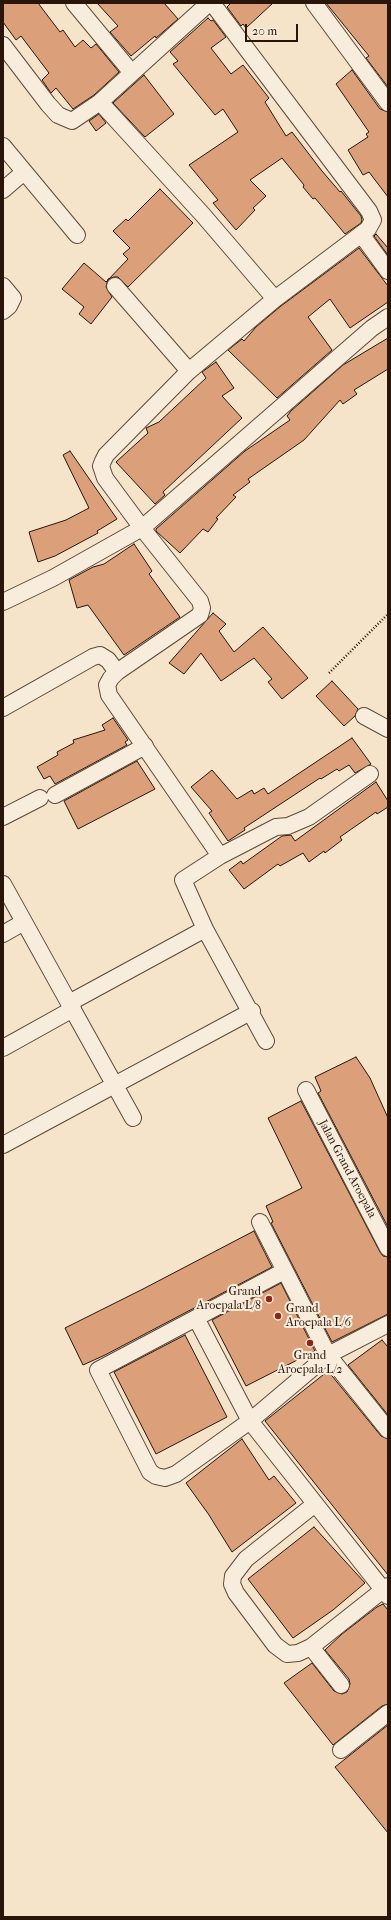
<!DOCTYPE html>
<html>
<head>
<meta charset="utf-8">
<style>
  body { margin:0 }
  #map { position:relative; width:391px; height:1920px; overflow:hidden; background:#f5e4c9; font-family:"IM FELL French Canon",serif }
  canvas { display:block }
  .frame { position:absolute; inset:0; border:4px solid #291509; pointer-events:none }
  .scale { position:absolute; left:245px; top:24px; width:53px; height:18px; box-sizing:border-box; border:2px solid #291509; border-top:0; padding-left:5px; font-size:12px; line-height:14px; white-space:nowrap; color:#291509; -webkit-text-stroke:3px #f8eddc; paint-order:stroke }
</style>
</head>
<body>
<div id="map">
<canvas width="391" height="1920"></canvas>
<div class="frame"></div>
<div class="scale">20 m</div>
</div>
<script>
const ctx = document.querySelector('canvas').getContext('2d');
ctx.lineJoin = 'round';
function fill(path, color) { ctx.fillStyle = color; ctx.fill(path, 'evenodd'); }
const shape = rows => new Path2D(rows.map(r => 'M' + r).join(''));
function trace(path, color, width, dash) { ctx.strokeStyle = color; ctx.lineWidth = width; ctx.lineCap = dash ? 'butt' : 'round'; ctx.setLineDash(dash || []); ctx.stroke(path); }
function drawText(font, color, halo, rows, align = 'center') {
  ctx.font = font + ' "IM FELL French Canon",serif'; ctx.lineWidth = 4; ctx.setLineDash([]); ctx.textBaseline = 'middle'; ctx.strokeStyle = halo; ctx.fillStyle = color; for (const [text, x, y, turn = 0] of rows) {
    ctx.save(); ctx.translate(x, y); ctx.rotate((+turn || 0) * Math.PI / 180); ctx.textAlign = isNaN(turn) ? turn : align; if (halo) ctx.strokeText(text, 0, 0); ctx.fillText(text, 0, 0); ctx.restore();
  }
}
const building = shape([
  [3,3,38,3,60,32,63,30,75,47,83,40,91,48,96,44,119,72,94,95,73,109,56,88,51,93,42,80,49,73,21,36,16,40,3,22,3,3],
  [97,3,164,3,178,19,156,38,155,36,131,56,110,32,118,26,97,3],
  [231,3,273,3,246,28,243,24,241,26,227,7,231,3],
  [326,3,388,3,388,87,366,58,369,56,326,3],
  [208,18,211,21,213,20,226,37,211,48,231,74,243,65,269,98,265,102,286,136,292,132,322,171,340,192,341,191,361,216,362,220,361,223,345,234,315,198,313,199,303,187,304,185,282,158,250,180,266,196,253,208,255,210,236,230,213,203,218,200,189,165,238,132,223,109,215,115,173,64,178,61,170,52,208,18],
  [352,70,380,109,388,112,388,197,369,172,363,175,348,150,368,137,366,134,369,132,336,84,352,70],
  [144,75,174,114,145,137,113,103,144,75],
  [99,114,106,123,96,131,89,121,99,114],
  [160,189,193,223,128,287,118,277,114,277,108,279,106,287,112,297,91,324,79,314,84,307,62,289,84,263,106,282,128,259,123,254,130,248,113,231,126,219,128,221,160,189],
  [376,234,388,248,387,254,374,236,376,234],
  [359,248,388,286,388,302,350,328,330,299,308,317,332,350,277,398,228,350,242,339,244,341,256,327,281,306,359,248],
  [388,338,388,369,354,390,357,394,343,404,340,400,304,440,248,479,250,482,233,495,236,497,216,518,218,519,208,532,203,529,180,553,156,531,156,529,245,451,290,420,287,416,291,411,343,365,388,338],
  [216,362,234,388,222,396,242,418,163,492,165,495,155,504,116,462,148,433,146,428,159,422,206,378,202,372,216,362],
  [70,451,117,519,97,531,98,533,55,556,38,562,29,532,66,520,89,508,63,455,70,451],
  [134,544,152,571,149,574,180,617,124,655,88,605,77,608,69,580,93,567,104,564,134,544],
  [213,613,226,624,219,631,234,652,263,627,308,678,282,699,268,682,272,679,254,658,221,681,201,653,184,674,169,663,213,613],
  [332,681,358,709,355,716,344,726,316,696,332,681],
  [113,718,128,740,125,742,127,745,55,784,50,776,44,779,37,767,58,755,57,752,74,743,73,740,105,730,102,725,113,718],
  [352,738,371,764,355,773,349,765,339,771,337,769,321,779,320,778,244,828,245,830,228,841,209,813,212,811,191,787,212,770,237,799,252,790,254,794,264,788,268,794,352,738],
  [137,761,155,789,78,829,64,801,137,761],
  [376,782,388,801,388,807,377,814,376,812,340,837,342,840,325,853,324,851,309,862,303,853,280,866,278,864,244,889,229,870,241,861,243,864,282,836,291,835,295,841,376,782],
  [356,1057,370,1078,388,1118,388,1227,318,1093,321,1091,315,1077,356,1057],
  [301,1101,380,1252,383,1256,388,1257,388,1314,332,1342,271,1223,273,1222,266,1206,302,1188,268,1118,301,1101],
  [254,1231,272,1267,105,1355,83,1365,65,1328,143,1289,254,1231],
  [281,1283,315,1351,246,1386,212,1320,281,1283],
  [185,1335,227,1417,156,1454,114,1372,185,1335],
  [382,1340,388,1347,388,1415,348,1365,382,1340],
  [328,1371,381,1436,388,1439,388,1575,265,1421,328,1371],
  [242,1439,269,1480,274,1476,296,1503,232,1552,209,1515,186,1483,242,1439],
  [314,1527,365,1583,333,1610,293,1638,248,1579,314,1527],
  [383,1604,388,1610,388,1704,382,1706,333,1745,284,1683,312,1663,334,1691,342,1694,347,1692,350,1684,349,1679,325,1650,342,1634,377,1607,383,1604],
  [388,1725,388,1833,335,1767,388,1725]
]);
fill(building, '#dba07a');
trace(building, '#291509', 1);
const street = shape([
  [74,3,132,73],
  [314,3,388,103],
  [3,45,48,104,58,115,72,121,100,102,209,3],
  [100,102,203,215,275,299,368,229,373,220,369,211,212,3],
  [3,146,77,235],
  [3,190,24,172],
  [361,234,388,271],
  [3,286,13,298,9,306,3,311],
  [115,286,189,371],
  [275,299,189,371,106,455,103,461,101,466,105,478,142,528,200,601,202,608,200,615,117,672,111,678,107,685,109,695,220,856,276,827,288,826,309,817,370,774],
  [3,602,53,578,142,528,372,328,388,317],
  [3,708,93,657,100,655,108,660,117,672],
  [364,716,388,729],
  [55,795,145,746],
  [3,817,40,798],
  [220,856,183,880,205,929,266,1041],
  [3,884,69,1003,205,929],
  [3,934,24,922],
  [69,1003,133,1118],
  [3,1048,73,1009],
  [306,1090,388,1248],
  [3,1145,252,1011],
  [260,1222,328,1355,388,1430],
  [284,1271,196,1318,250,1421,388,1596],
  [196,1318,98,1370,150,1472,156,1476,165,1478,176,1474,250,1421,328,1355,388,1324],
  [315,1504,246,1559,233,1576,232,1584,236,1593,275,1645,287,1654,298,1653,311,1647,388,1586],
  [311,1647,341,1685],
  [341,1750,388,1713]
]);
trace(street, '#5c4939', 18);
trace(shape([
  [329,673,388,614]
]), '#291509', 2.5, [1, 2]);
trace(street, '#f8eddc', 16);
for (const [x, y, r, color] of [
  [269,1299,4,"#8f2418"],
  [278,1316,4,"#8f2418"],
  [310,1343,4,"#8f2418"]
]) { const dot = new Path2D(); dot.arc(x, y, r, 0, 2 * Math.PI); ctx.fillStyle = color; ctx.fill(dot); trace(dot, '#f8eddc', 1.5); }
drawText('12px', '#291509', '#f8eddc', [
  ["Jalan Grand Aroepala",347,1169,62]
]);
drawText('12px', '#291509', '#f8eddc', [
  ["Grand",261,1292],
  ["Aroepala L/8",261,1306],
  ["Grand",286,1309,"left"],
  ["Aroepala L/6",286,1323,"left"],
  ["Grand",310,1356,"center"],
  ["Aroepala L/2",310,1370,"center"]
], 'right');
</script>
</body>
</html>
